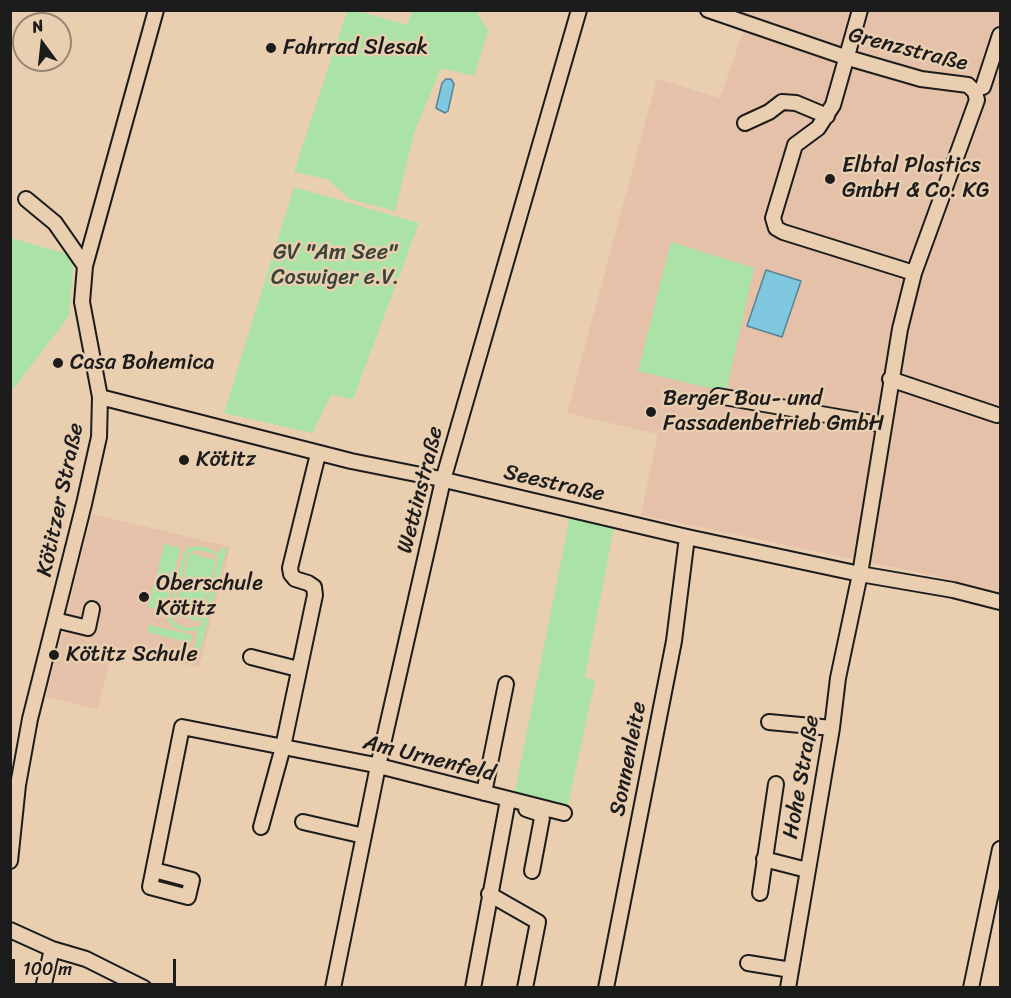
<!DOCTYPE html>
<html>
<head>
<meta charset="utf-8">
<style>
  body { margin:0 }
  #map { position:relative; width:1011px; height:998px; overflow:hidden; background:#e9ceb0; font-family:Sriracha,sans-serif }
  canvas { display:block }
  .frame { position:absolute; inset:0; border:12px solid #1c1c1c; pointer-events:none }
  .north { position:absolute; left:12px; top:12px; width:60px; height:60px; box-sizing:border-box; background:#e9ceb0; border:2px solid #978775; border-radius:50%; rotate:345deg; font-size:16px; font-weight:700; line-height:24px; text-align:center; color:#1c1c1c }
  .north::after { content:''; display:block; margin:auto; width:21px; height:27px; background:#1c1c1c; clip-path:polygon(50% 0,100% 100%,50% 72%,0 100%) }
  .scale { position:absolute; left:12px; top:959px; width:164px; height:27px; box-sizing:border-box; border:3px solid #1c1c1c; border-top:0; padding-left:8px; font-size:18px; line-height:21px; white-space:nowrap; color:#1c1c1c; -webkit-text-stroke:4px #e9ceb0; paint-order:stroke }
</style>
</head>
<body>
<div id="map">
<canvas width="1011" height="998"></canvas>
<div class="frame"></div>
<div class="north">N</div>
<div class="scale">100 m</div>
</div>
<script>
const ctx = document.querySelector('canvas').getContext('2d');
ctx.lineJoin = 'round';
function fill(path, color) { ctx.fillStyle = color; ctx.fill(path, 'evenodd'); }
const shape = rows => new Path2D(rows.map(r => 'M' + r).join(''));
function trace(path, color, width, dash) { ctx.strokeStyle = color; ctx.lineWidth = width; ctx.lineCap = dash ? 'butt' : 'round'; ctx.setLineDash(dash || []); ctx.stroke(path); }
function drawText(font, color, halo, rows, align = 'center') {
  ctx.font = font + ' Sriracha,sans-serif'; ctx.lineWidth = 5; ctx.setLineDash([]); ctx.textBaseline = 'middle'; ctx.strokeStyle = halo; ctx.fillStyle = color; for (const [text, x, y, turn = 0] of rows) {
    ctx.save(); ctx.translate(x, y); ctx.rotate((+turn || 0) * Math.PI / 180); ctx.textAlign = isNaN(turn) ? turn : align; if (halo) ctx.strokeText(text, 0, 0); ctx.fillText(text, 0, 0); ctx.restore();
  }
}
fill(shape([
  [735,11,1000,11,1000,593,936,576,641,515,658,434,567,413,657,79,720,98,749,16],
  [92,514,230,547,199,667,113,647,98,709,46,697]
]), '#e4c1a8');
fill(shape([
  [347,11,358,11,407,25,412,11,476,11,488,31,474,76,441,68,414,133,395,211,350,199,327,179,294,172],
  [294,187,419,223,353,399,331,395,312,433,224,413],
  [11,238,74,256,69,316,11,392],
  [671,242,754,268,726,392,638,371],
  [570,516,614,527,585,677,595,681,567,809,514,796],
  [164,544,180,548,173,578,157,575],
  [197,546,208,548,219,554,222,547,227,548,198,658,192,657,198,631,183,631,175,628,167,619,184,552,188,548],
  [197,550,213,553,218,559,201,626,189,628,181,626,173,621,171,616,188,553],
  [190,553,216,560,200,622,174,615],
  [154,583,171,587,165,611,148,607],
  [149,625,192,635,190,643,147,632]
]), '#abe3a7');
const water = shape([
  [446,79,451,79,454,84,448,111,445,113,436,108,442,83,446,79],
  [766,270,801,281,782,337,747,326,766,270]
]);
fill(water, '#7fc8e0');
trace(water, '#578392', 1.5);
const minor = shape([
  [708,10,845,57,921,79,968,85,975,92,977,100,914,273,900,329,860,574,838,678,832,728,788,988],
  [860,10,833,105,818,128,795,145,773,218,776,228,783,232,914,273],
  [983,87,1000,35],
  [745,123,769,112,782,102,796,103,827,116],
  [26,199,55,223,85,266],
  [890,379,997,415],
  [718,396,884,425],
  [100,397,351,461,436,478,687,537,860,574,953,590,1000,602],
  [55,620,88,628,92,609],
  [251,657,298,669],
  [769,722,832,728],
  [484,793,506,684],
  [526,809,538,813,542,818,532,871],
  [303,822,364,836],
  [261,827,283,747,315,595,314,587,308,583,295,579,291,574,290,568,318,454],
  [764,859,807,870],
  [10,861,18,785,30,719,84,504,99,437,100,397,82,302,85,266,156,10],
  [154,870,192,880,188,897,150,887,182,727,375,765,564,813],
  [760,893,776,784],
  [489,894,538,922,525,988],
  [10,930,52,949,86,959,144,988],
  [748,963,791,970],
  [43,988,52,949],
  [333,988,378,766,443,480,579,10],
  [473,988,508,800],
  [606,988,674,641,687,537],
  [971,988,1000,849]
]);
trace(minor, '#1c1c1c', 18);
trace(minor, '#e9ceb0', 14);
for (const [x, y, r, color] of [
  [271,48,6,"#1c1c1c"],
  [830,179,6,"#1c1c1c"],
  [58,363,6,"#1c1c1c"],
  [651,412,6,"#1c1c1c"],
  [184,460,6,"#1c1c1c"],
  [144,597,6,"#1c1c1c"],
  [54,655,6,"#1c1c1c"]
]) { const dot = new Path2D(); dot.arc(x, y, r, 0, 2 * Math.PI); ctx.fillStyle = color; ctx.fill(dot); trace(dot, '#e9ceb0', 2); }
drawText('22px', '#1c1c1c', '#e9ceb0', [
  ["Fahrrad Slesak",283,48],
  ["Elbtal Plastics",842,166],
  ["GmbH & Co. KG",842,191],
  ["Casa Bohemica",70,363],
  ["Berger Bau- und",663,399],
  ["Fassadenbetrieb GmbH",663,424],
  ["Kötitz",196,460],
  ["Oberschule",156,584],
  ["Kötitz",156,609],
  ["Kötitz Schule",66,655]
], 'left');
drawText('22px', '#1c1c1c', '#e9ceb0', [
  ["Grenzstraße",908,50,14],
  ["Seestraße",554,484,13],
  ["Wettinstraße",421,490,-76],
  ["Kötitzer Straße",61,500,-78],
  ["Am Urnenfeld",429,759,14],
  ["Sonnenleite",629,759,-79],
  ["Hohe Straße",802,777,-80]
]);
drawText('22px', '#394438', '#e9ceb0', [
  ["GV \"Am See\"",335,253],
  ["Coswiger e.V.",335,278]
]);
</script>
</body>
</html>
